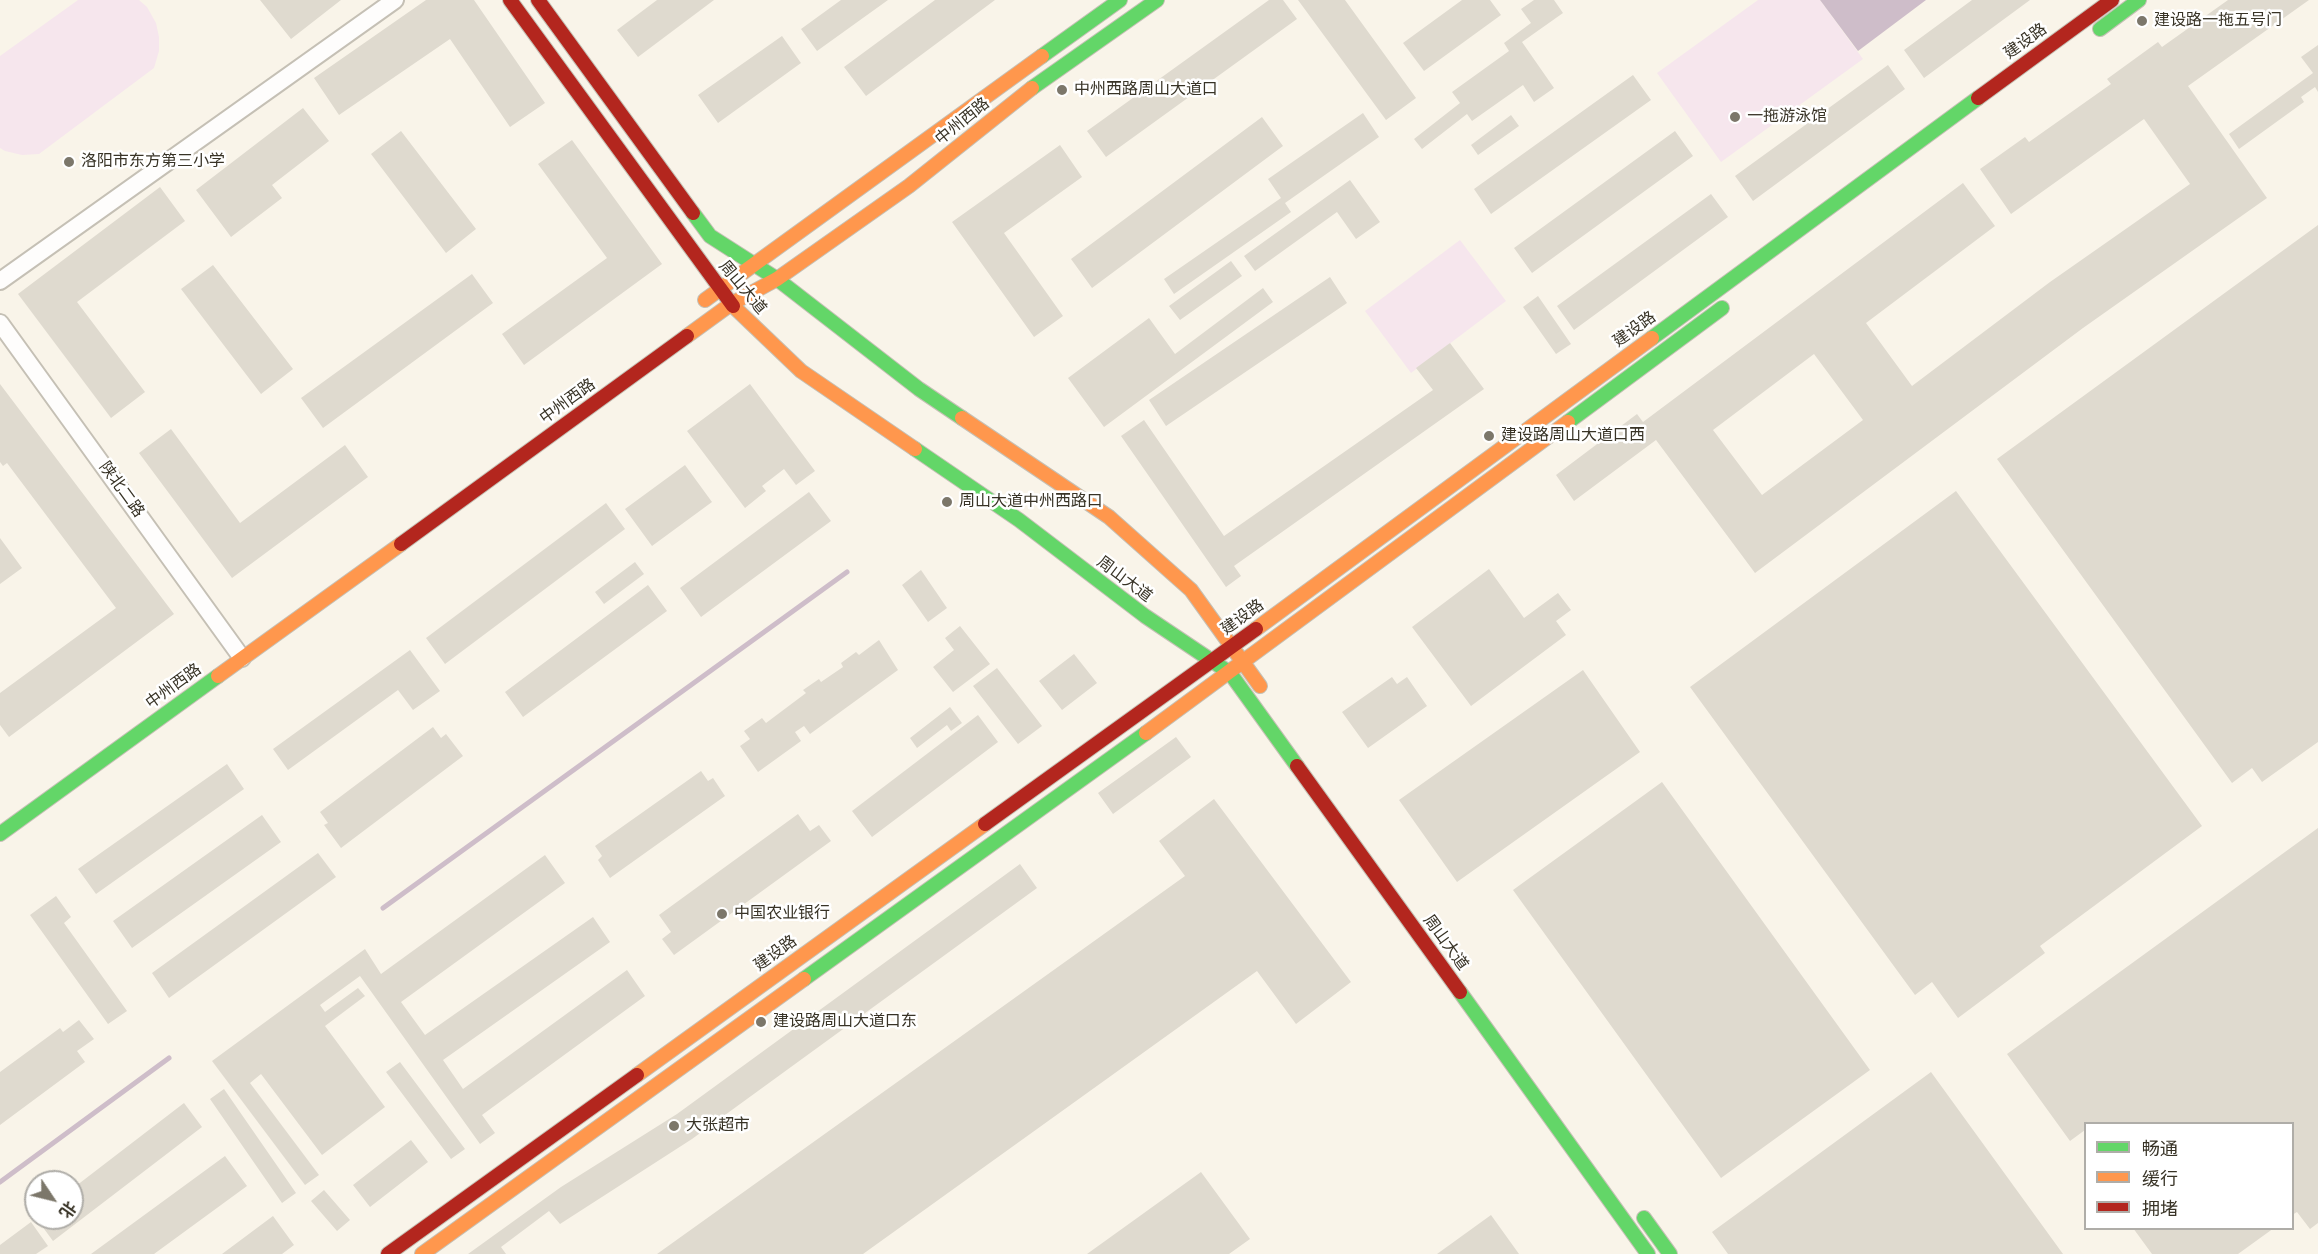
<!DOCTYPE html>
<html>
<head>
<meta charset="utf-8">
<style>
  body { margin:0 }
  #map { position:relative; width:2318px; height:1254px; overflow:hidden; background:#f9f4e9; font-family:"Nunito Sans","Noto Sans SC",sans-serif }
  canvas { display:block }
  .legend { position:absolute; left:2084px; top:1122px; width:210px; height:108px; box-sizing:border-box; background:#fff; border:2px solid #afada8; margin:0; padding:8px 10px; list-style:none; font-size:18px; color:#383326 }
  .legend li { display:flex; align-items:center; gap:12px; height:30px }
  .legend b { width:30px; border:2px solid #afada8 }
  .north { position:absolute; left:24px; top:1170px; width:60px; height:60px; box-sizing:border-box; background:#fff; border:2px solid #afada8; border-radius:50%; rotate:125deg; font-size:16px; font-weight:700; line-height:24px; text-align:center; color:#383326 }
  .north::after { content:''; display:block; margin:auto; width:21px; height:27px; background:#7c776a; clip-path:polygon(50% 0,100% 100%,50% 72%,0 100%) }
</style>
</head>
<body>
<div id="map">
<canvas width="2318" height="1254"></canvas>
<ul class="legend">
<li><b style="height:8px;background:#63d668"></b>畅通</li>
<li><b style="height:8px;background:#ff974d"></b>缓行</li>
<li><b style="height:8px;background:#b3261e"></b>拥堵</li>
</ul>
<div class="north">北</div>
</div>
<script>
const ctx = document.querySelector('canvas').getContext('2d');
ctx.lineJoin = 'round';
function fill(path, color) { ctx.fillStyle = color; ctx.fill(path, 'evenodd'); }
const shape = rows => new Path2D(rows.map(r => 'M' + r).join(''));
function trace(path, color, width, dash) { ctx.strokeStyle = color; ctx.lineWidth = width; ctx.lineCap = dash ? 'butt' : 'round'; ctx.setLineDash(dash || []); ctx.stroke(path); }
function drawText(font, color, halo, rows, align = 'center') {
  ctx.font = font + ' "Nunito Sans","Noto Sans SC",sans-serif'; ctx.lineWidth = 5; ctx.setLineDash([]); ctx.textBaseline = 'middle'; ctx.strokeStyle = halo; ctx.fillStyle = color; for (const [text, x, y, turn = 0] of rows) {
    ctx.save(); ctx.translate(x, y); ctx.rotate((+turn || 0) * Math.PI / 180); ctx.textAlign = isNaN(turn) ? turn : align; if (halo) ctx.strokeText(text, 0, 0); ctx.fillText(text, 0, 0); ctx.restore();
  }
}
fill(shape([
  [78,0,139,0,147,7,156,23,159,37,159,51,154,68,39,154,22,155,5,151,0,148,0,56],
  [1758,0,1820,0,1863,59,1721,162,1657,73],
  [1460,240,1506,301,1411,373,1365,311]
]), '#f6e6ed');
fill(shape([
  [1820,0,1926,0,1858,51]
]), '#cebdc9');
trace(shape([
  [383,908,847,572],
  [0,1182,169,1058]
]), '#cebdc9', 5);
fill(shape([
  [260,0,341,0,291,39],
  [426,0,474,0,545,103,510,127,450,39,339,115,314,78],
  [657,0,714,0,638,57,617,30],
  [841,0,888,0,817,51,801,29],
  [935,0,995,0,866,96,844,67],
  [1269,0,1283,0,1297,19,1106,157,1087,131],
  [1298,0,1345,0,1416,98,1386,120],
  [1462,0,1490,0,1501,15,1424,71,1403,43],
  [1534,0,1554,0,1563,13,1522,42,1554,88,1534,102,1523,85,1472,121,1467,114,1422,149,1414,139,1460,103,1452,92,1509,51,1504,43,1531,23,1521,9],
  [1972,0,2030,0,1924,78,1904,50],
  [2228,0,2309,0,2188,86,2267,198,2083,328,1755,573,1656,440,1574,501,1556,475,1637,414,1643,422,1963,183,1995,226,1866,323,1912,386,2050,282,2190,184,2144,119,2011,214,1980,169,2025,137,2029,142,2111,84,2107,79,2158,42,2162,47],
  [1814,354,1863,420,1762,495,1713,430],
  [782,36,801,63,718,123,698,95],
  [2318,45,2318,92,2315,87,2301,97,2304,102,2239,149,2229,134,2313,73,2301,57],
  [1888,65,1905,89,1753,201,1735,176],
  [1633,75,1651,100,1491,214,1474,189],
  [303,108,329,141,272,185,282,198,231,237,196,190],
  [1363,113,1379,137,1285,203,1291,212,1174,294,1164,279,1281,198,1268,179],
  [1511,115,1519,126,1478,155,1471,145],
  [1262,117,1283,146,1092,288,1071,259],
  [401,131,476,229,446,253,371,154],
  [1675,131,1693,156,1532,273,1514,248],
  [572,140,662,264,524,365,502,334,607,258,538,164],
  [1060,145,1082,177,1004,233,1063,316,1034,337,952,222],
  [1350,180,1380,222,1356,239,1337,212,1255,271,1244,256],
  [160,187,185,221,77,302,145,392,111,418,18,294],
  [1711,194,1728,217,1574,330,1557,306],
  [2318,225,2318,742,2262,782,2252,768,2232,783,1997,459],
  [1231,261,1242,276,1180,320,1169,306],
  [213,265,293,369,261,394,181,289],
  [472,274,493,303,323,428,301,398],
  [1330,277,1347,303,1166,426,1149,400],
  [1263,288,1273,302,1104,427,1068,378,1149,318,1175,354],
  [1538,296,1571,344,1556,354,1523,307],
  [1450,343,1484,389,1234,566,1241,576,1226,587,1121,436,1144,420,1224,536,1433,390,1416,368],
  [0,384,174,614,9,737,0,725,0,693,116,608,7,463,3,466,0,462],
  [750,384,815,471,796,485,784,469,762,486,766,491,745,508,687,431],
  [171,429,240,523,345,445,368,477,232,578,139,453],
  [685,465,712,502,652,546,625,509],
  [1956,491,2202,826,2040,946,2045,953,1958,1018,1932,982,1915,995,1690,687],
  [809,492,831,521,701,617,680,588],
  [606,503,625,529,445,664,426,638],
  [0,538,22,568,0,584],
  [635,562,644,574,604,604,595,592],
  [1489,569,1524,618,1558,593,1571,610,1556,621,1566,635,1471,706,1412,627],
  [921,570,947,608,928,622,902,585],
  [648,585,667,611,523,717,505,692],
  [960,626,990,664,953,692,933,667,954,650,945,638],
  [879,640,898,670,810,734,804,726,795,732,801,741,758,772,740,746,750,739,744,731,762,718,766,723,806,693,803,690,819,679,821,682,843,667,841,663,856,652,859,655],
  [410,650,440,691,413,710,398,690,288,770,273,749],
  [1074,654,1097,683,1062,710,1039,681],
  [997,668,1042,726,1018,744,973,686],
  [1583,670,1640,752,1457,882,1399,800],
  [1392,677,1397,684,1407,677,1427,706,1368,748,1342,712],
  [950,707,962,723,951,731,947,725,917,748,910,738],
  [978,715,998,742,872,837,852,811],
  [433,727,441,738,446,734,463,756,341,848,324,825,328,823,320,812],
  [1176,737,1191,757,1113,814,1098,793],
  [227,764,244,789,96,894,78,869],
  [701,771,708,781,713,778,725,796,610,878,598,860,602,856,595,846],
  [1662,782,1870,1070,1721,1178,1513,890],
  [1214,799,1351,982,1296,1024,1257,971,863,1254,657,1254,1185,876,1159,841],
  [798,814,810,831,819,825,831,841,674,955,662,939,671,932,659,915],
  [262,815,281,842,132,948,113,921],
  [2318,828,2318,1223,2310,1229,2297,1212,2292,1215,2292,1124,2085,1124,2085,1130,2070,1141,2007,1054],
  [318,853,336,877,169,998,152,973],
  [545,855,565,883,401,1002,425,1035,593,917,610,942,443,1060,463,1089,627,970,645,996,482,1115,495,1133,480,1144,360,976,320,1005,325,1012,358,988,365,996,325,1026,385,1107,322,1155,261,1074,250,1083,319,1175,305,1185,212,1061,365,949,381,974],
  [1020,864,1037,888,692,1139,560,1224,549,1211,501,1247,506,1254,468,1254,561,1187,677,1114],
  [56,896,71,917,64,923,127,1011,108,1024,30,915],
  [79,1020,94,1039,77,1051,85,1062,0,1125,0,1072,60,1028,63,1032],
  [400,1062,465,1149,451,1159,386,1072],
  [1931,1072,2063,1254,1728,1254,1712,1232],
  [224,1089,296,1193,282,1203,210,1099],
  [184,1103,202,1127,53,1241,36,1218,72,1218,72,1189],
  [411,1140,428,1162,370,1207,353,1185],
  [225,1156,247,1186,154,1254,91,1254],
  [1201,1172,1250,1239,1229,1254,1087,1254],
  [324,1190,350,1220,337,1231,311,1201],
  [1491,1215,1519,1254,1437,1254],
  [273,1216,294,1245,282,1254,222,1254],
  [31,1222,48,1246,36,1254,0,1254,0,1245],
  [2133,1228,2274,1228,2238,1254,2152,1254]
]), '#dfdacf');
const street = shape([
  [0,281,395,0],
  [0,323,242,658]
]);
const fast = shape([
  [2100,29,2139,0],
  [1042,56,1120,0],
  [1032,88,1157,0],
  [693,213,710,236,777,279,919,389,962,418],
  [1652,338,1978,98],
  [1568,422,1722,308],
  [915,449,1019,520,1145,616,1230,673,1297,766],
  [0,834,218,676],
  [804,979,1146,733],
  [1460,992,1648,1254],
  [1644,1218,1670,1254]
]);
const slow = shape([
  [705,300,1042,56],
  [733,306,801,371,915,449],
  [687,336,731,304,777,279,909,186,1032,88],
  [962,418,1109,517,1191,590,1260,686],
  [1256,629,1652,338],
  [218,676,401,544],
  [1146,733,1568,422],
  [637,1075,985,824],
  [422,1254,804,979]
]);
const jam = shape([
  [510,0,733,306],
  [538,0,693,213],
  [1978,98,2112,0],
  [401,544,687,336],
  [1297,766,1460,992],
  [985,824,1256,629],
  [388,1254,637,1075]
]);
trace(street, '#c5c0b5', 20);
trace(fast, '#c5c0b5', 16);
trace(slow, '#c5c0b5', 16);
trace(jam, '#c5c0b5', 16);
trace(street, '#fefdfc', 16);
trace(fast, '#63d668', 14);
trace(slow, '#ff974d', 14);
trace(jam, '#b3261e', 14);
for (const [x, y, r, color] of [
  [2142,21,6,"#7c776a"],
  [1062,90,6,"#7c776a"],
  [1735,117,6,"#7c776a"],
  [69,162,6,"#7c776a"],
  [1489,436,6,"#7c776a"],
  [947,502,6,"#7c776a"],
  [722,914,6,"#7c776a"],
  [761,1022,6,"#7c776a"],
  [674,1126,6,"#7c776a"]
]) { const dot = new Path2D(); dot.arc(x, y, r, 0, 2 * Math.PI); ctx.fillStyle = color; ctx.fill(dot); trace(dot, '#fff', 2); }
drawText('16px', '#383326', '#fff', [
  ["建设路一拖五号门",2154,21],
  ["中州西路周山大道口",1074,90],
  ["一拖游泳馆",1747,117],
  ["洛阳市东方第三小学",81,162],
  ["建设路周山大道口西",1501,436],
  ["周山大道中州西路口",959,502],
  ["中国农业银行",734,914],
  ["建设路周山大道口东",773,1022],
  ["大张超市",686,1126]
], 'left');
drawText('16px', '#383326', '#fff', [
  ["建设路",2026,42,-36],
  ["中州西路",963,122,-39],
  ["周山大道",742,288,50],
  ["建设路",1635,330,-36],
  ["中州西路",568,402,-36],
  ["陕北二路",121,490,54],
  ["周山大道",1124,580,37],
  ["建设路",1243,618,-36],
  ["中州西路",174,687,-36],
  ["周山大道",1445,943,54],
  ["建设路",776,954,-36]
]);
</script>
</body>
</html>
